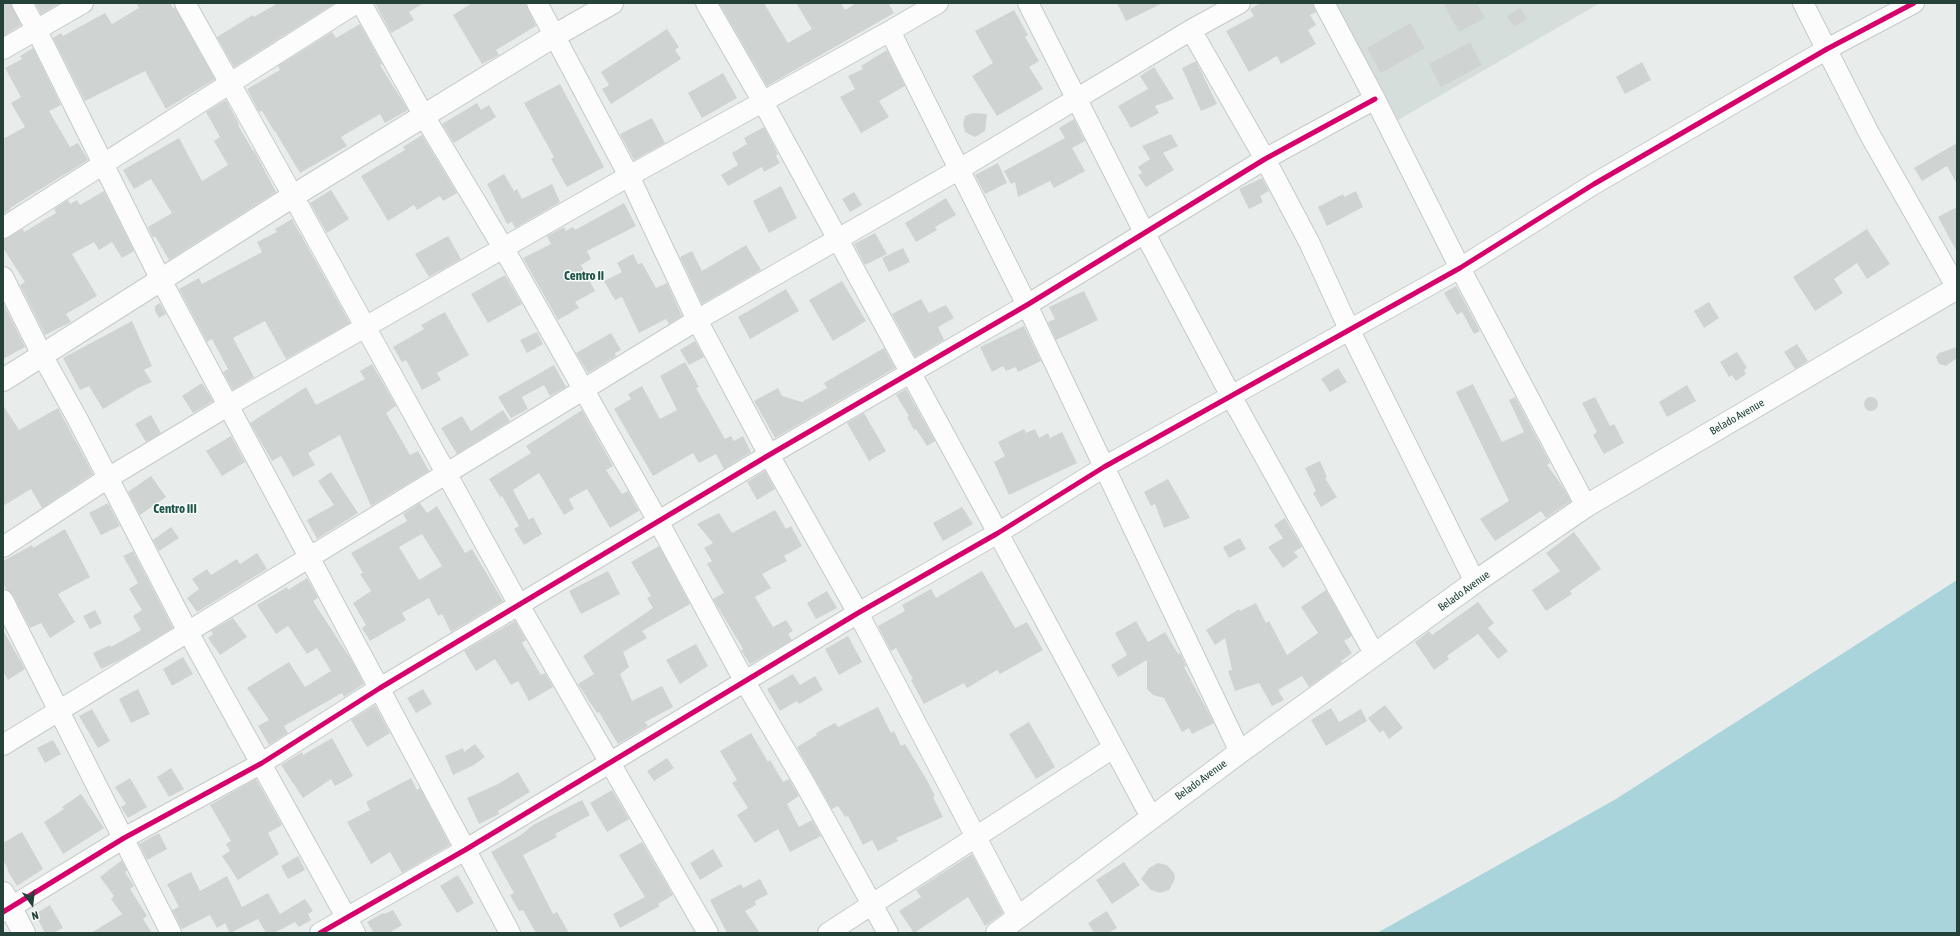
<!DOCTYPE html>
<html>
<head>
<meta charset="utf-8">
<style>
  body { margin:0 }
  #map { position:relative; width:1960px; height:936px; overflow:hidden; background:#e8edeb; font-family:"Asap Condensed",sans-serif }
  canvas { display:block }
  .frame { position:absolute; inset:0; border:4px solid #24423a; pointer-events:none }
  .north { position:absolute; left:12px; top:884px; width:40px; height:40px; -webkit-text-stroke:3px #f7fbf9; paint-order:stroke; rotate:165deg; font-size:11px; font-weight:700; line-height:16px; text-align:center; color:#24423a }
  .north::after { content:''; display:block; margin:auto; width:14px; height:18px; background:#24423a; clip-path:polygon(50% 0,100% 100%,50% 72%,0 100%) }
</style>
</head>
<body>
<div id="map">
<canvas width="1960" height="936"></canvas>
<div class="frame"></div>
<div class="north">N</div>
</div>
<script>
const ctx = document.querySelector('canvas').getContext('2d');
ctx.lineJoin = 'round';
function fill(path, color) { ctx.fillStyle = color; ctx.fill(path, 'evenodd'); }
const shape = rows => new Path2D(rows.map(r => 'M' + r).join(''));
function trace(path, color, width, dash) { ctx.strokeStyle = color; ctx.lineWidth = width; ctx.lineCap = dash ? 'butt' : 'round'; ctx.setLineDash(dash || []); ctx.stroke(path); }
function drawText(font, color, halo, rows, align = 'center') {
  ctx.font = font + ' "Asap Condensed",sans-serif'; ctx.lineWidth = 3; ctx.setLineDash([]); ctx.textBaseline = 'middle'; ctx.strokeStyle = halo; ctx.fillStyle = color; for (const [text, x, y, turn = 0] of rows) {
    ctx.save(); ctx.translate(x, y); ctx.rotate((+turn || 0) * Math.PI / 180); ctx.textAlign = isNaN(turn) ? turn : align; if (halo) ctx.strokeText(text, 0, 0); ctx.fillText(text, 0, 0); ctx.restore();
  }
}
fill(shape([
  [1334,3,1600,3,1398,120]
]), '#d6dedb');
fill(shape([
  [1957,580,1957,933,1377,933,1616,799]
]), '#a9d4db');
fill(shape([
  [3,3,11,3,21,25,3,36],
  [35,3,60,3,41,14],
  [136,3,170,3,173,8,175,7,215,79,166,109,145,71,85,101,53,38,61,33,63,36,105,13,112,24,139,8],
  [278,3,335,3,234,67,217,37,253,15,254,17],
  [375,3,424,3,409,12,414,20,391,33],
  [472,3,525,3,536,26,496,50,499,55,482,64,453,15],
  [719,3,764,3,788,43,812,29,796,3,841,3,845,10,856,3,888,3,894,13,767,86],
  [1117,3,1163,3,1126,21],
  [1261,3,1313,3,1316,12,1310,15,1316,25,1308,30,1316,44,1281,64,1277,56,1249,72,1226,31,1254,16,1250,9],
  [1443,3,1477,3,1485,18,1459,32],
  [1520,8,1527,19,1514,27,1507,16],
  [1014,10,1028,35,1025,37,1039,61,1029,67,1043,89,997,116,972,76,993,63,975,31],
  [1410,23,1425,48,1381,73,1367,48],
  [360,24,382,64,380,65,408,110,385,123,380,114,341,137,347,146,300,173,275,131,274,131,262,111,259,112,247,89,280,70,278,66,332,32,336,38],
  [667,29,679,47,675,50,681,59,611,104,602,89,609,85,601,72],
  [1470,42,1482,65,1441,87,1429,64],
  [33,48,61,105,49,111,70,147,78,143,88,160,10,208,11,209,3,214,3,139,25,127,11,103,21,97,5,68,22,59,20,56],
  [887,50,905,86,879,101,889,117,861,133,840,97,855,89,848,76,863,69,861,66],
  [1196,61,1217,104,1201,111,1182,68],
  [1642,62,1651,80,1625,94,1616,77],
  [1154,67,1174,99,1155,106,1159,113,1131,128,1118,106,1148,89,1140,76],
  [723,73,737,98,702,118,688,93],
  [560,84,604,167,567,187,551,159,554,157,524,103],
  [226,100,239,124,238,125,253,151,254,150,276,192,169,260,155,236,153,238,148,227,172,213,151,179,134,189,123,170,179,138,202,181,228,165,214,141,220,137,206,112],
  [477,103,481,110,489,105,496,117,454,143,442,124],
  [973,113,987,114,985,131,975,137,965,132,963,124,965,116],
  [652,118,665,143,634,160,620,134],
  [1074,119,1085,141,1072,148,1085,171,1054,188,1050,181,1018,197,1015,182,1011,184,1004,171,1065,138,1059,128],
  [764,127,778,154,776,156,780,163,764,172,762,167,728,186,721,175,738,165,732,153,747,144,744,138],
  [1171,134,1178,146,1163,153,1174,170,1146,187,1138,175,1142,173,1138,167,1150,159,1142,146],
  [422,135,457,193,443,201,440,196,417,210,414,205,388,221,361,176,405,150,403,147],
  [1957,143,1957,184,1947,166,1922,181,1914,168],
  [998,163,1007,183,985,194,975,175],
  [504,174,514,191,517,189,522,199,552,184,560,202,515,228,512,222,507,224,487,184],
  [1262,178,1269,191,1260,196,1263,202,1249,209,1239,189],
  [781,186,797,218,769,233,753,201],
  [331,190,349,219,327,233,310,203],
  [104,191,134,251,122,258,112,242,99,250,94,242,72,254,97,296,66,314,71,322,45,335,20,285,25,282,3,248,3,239,23,229,24,232,56,213,54,209,68,200,70,204,77,200,80,205],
  [1356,191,1363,207,1327,226,1318,207,1343,194,1344,197],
  [854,192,862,205,850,212,842,199],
  [946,198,956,215,935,227,937,230,916,242,905,223],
  [624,203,636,226,587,251,591,259,581,265,595,291,575,302,579,308,558,320,523,258,551,244,547,236,564,227,566,231,573,227,575,230],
  [1957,207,1957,252,1938,217],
  [292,219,350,323,286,359,265,321,233,338,254,377,233,390,223,372,228,369,212,339,207,342,179,289,199,278,202,284,262,252,257,242,277,232,275,229],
  [1867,229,1890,264,1867,279,1857,263,1834,279,1843,293,1815,311,1793,277],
  [875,233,887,254,865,265,854,244],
  [448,236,461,259,429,277,415,254],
  [746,245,761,270,702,304,680,257,692,251,702,271],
  [903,248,910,262,889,272,882,258],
  [633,254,638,264,642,263,656,288,667,283,682,316,669,324,666,319,639,333,622,297,615,300,604,281,622,272,617,263],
  [505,275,522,304,488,323,471,294],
  [842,281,866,321,833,341,809,300],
  [1456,286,1480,331,1474,334,1462,312,1457,315,1444,293],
  [786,289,799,311,750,339,738,317],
  [1084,291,1098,320,1056,340,1048,322,1055,319,1049,307],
  [921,299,929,313,946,305,954,318,938,327,944,340,915,357,892,314],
  [1709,302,1719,318,1704,328,1694,311],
  [3,303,25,347,3,359],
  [160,303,166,314,159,318,155,311,155,306],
  [445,312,469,355,437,373,441,380,422,390,406,360,402,362,393,347,424,329,421,325],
  [132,321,152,366,144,370,152,382,138,388,103,409,89,386,80,390,63,358],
  [1024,326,1041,361,1018,372,1016,367,1006,371,1003,366,992,372,980,347],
  [537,332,543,344,527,353,520,340],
  [611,333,621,350,615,353,616,356,588,373,576,353],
  [695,341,704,357,689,365,680,350],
  [1797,344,1808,361,1795,369,1784,352],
  [1957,347,1957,358,1946,366,1939,364,1936,357,1939,353],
  [884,348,895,368,775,438,754,401,778,388,782,396,802,402,827,388,824,383],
  [1737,352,1747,368,1744,370,1746,374,1736,381,1732,375,1729,377,1720,362],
  [685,362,699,387,696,388,725,439,731,436,734,441,743,436,751,452,724,469,716,454,699,463,693,453,653,476,614,409,631,399,628,394,642,386,660,419,677,410,660,376],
  [372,364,396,406,386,413,410,455,418,451,429,471,371,506,340,435,308,453,315,465,293,477,281,456,272,461,250,423,306,387,316,405,365,379,360,371],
  [554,365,566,387,550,396,544,385,522,397,528,409,511,418,498,397],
  [1338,368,1347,382,1330,392,1321,379],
  [202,383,213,401,193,413,182,396],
  [1473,384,1502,442,1524,432,1509,400,1515,397,1550,463,1547,465,1561,484,1571,501,1546,518,1541,511,1495,541,1480,519,1509,501,1456,392],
  [1687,385,1696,401,1667,417,1659,402],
  [906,389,935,441,927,446,916,429,914,430,907,417,909,416,896,395],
  '1864 404a7 7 0 1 1 14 0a7 7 0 1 1-14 0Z',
  [1595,397,1610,426,1614,424,1624,443,1604,454,1593,435,1597,432,1582,403],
  [3,405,19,430,58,408,93,474,42,508,31,489,3,506],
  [503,410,510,421,457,454,441,428,462,416,471,431],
  [582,410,613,466,606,470,622,494,628,491,639,511,610,528,587,489,569,499,574,509,564,515,539,473,513,490,529,520,533,517,542,534,524,545,514,529,519,526,502,496,500,497,489,479,531,453,526,446],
  [864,413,886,451,869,461,847,423],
  [151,415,161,433,146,442,135,424],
  [1024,429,1026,433,1035,429,1039,438,1048,433,1050,438,1062,432,1077,463,1009,495,994,462,1005,456,998,442],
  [231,436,245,462,222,476,206,451],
  [1320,461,1327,477,1325,478,1337,497,1321,507,1313,493,1316,491,1305,468],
  [765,471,775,489,757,500,747,482],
  [331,472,358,513,317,539,307,520,334,505,318,481],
  [151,476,166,497,140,515,128,492],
  [1168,479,1190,518,1164,528,1155,504,1151,506,1144,492],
  [108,503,120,526,101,535,89,513],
  [420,503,427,513,437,506,465,553,472,549,503,601,451,632,442,614,438,616,429,598,402,613,406,620,370,641,362,628,366,625,353,603,371,591,360,574,363,573,351,553,407,521,403,514],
  [422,534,442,566,419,580,399,547],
  [962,507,973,524,943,541,933,523],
  [775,510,786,529,791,526,802,546,784,556,787,561,762,574,771,588,755,597,773,627,786,620,793,631,788,634,792,640,750,664,741,650,743,649,713,599,724,593,707,564,712,561,704,548,713,543,697,524,719,513,732,533],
  [1285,518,1302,547,1294,552,1298,557,1283,568,1268,547,1283,538,1274,525],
  [171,527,179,538,159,551,153,540],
  [65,529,90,577,58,594,75,622,50,638,41,623,30,628,13,595,6,589,3,584,3,561,32,545,33,548],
  [1574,532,1601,569,1570,591,1572,594,1546,611,1532,590,1560,571,1546,553],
  [1240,538,1246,549,1229,558,1223,547],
  [659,546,690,604,642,631,647,638,623,652,629,667,620,674,632,701,662,686,673,707,645,722,648,726,618,744,599,712,597,713,578,684,594,674,583,656,653,608,647,598,651,596,631,562],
  [133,551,173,628,120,660,101,669,93,653,110,645,111,647,141,630,133,616,142,610,129,589,138,583,123,556],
  [257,553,267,569,197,612,187,598,199,589,192,579,207,569,211,575,237,559,240,564],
  [608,571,620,594,581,614,569,591],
  [982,571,1015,628,1027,622,1043,650,1000,674,997,670,967,688,964,683,924,704,911,680,913,679,896,648,891,651,878,626,905,611,902,605,931,589,936,598],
  [307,578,318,598,313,601,352,661,364,684,344,697,342,693,284,726,288,733,269,745,258,726,269,720,247,688,289,662,305,687,331,671,317,648,307,654,288,626,276,634,257,605,287,587,288,590],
  [1326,590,1352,636,1344,641,1352,653,1341,661,1342,663,1309,687,1302,676,1278,690,1284,700,1272,706,1259,683,1235,691,1228,671,1232,670,1225,638,1215,645,1206,630,1239,609,1240,611,1256,603,1266,623,1269,621,1287,655,1318,633,1301,607],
  [827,591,837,608,816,619,807,603],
  [1478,602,1494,623,1488,628,1508,651,1498,659,1478,634,1447,656,1449,659,1434,670,1415,642,1429,631,1432,635],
  [95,610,102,623,90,629,83,616],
  [233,618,247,637,220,655,208,638,213,634,211,631],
  [515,621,526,640,522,643,541,675,545,673,553,687,529,701,518,681,511,685,495,659,476,671,464,651],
  [1136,621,1148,642,1165,632,1178,654,1180,653,1186,666,1184,667,1214,723,1192,734,1189,728,1182,732,1164,698,1153,695,1147,689,1147,660,1118,677,1111,665,1127,655,1115,633],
  [3,630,25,669,8,680,3,672],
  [848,636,862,662,839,675,825,649],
  [696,644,708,666,680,684,666,660],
  [183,657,193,674,172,686,163,669],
  [793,674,800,685,815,676,823,690,799,704,797,701,780,711,767,689],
  [138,689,150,714,131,723,119,699],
  [423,689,432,704,416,713,407,698],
  [375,705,390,733,367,747,351,720],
  [1385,705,1403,728,1389,739,1383,730,1380,733,1368,718],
  [878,707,891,733,894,731,901,746,905,744,928,782,935,796,933,797,943,817,896,838,898,841,878,851,872,840,863,845,848,816,845,817,838,806,832,809,797,747,817,735,816,733,835,723,838,727],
  [1331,708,1339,722,1361,709,1367,721,1326,746,1311,720],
  [92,709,110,741,98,748,79,716],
  [1029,722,1055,767,1036,779,1009,734],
  [751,733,768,762,770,760,783,782,789,779,799,796,787,804,799,827,812,820,821,836,790,852,778,829,755,843,737,815,748,808,732,783,737,780,720,751],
  [332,738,353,776,335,786,331,779,303,798,281,765,302,752,303,755],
  [53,740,61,754,45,763,37,748],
  [475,744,485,757,474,765,453,775,445,756,463,748,464,752],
  [667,758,674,768,654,781,647,771],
  [171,768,184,789,169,797,157,777],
  [518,772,530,792,498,811,499,814,479,824,467,798,498,784],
  [130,778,147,807,128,818,121,807,126,804,115,787],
  [411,778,417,790,420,788,450,845,402,873,390,852,371,864,347,822,370,810,366,802],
  [256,779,282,825,268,833,279,854,238,880,222,856,230,851,226,844,231,841,210,805],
  [612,790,629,819,607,832,590,803],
  [81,794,104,828,63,854,44,822,64,809,62,807],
  [582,800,590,815,555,834,557,837,523,855,553,914,557,912,569,933,536,933,523,910,519,911,510,895,514,893,491,852,521,835,533,825],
  [22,832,43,869,17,886,7,870,8,869,3,860,3,843],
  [159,833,167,849,147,860,139,844],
  [642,842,673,895,658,904,660,906,620,928,613,914,645,897,619,855],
  [713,849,723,866,700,880,690,863],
  [972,854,1003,913,985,926,968,897,914,933,899,911,921,897,916,890],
  [298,856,305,870,288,879,281,866],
  [122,860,127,871,125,872,134,886,130,889,147,916,143,919,152,933,91,933,122,914,111,899,114,896,100,877],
  [1124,862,1140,885,1112,904,1096,880],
  [1158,863,1167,865,1173,872,1175,876,1174,881,1169,890,1160,893,1151,890,1141,879,1149,868],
  [191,872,200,891,227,876,242,907,268,893,280,914,305,899,313,911,308,914,311,920,299,927,295,922,274,933,266,933,258,919,230,933,225,923,217,928,210,915,182,929,172,910,179,907,167,884],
  [458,875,474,903,457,913,440,886],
  [760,879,768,894,755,901,756,905,745,911,760,933,727,933,710,900,741,884,743,888],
  [50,905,63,928,53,933,45,933,35,914],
  [393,910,402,925,389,933,374,933,367,922,383,913,384,914],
  [1107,911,1117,928,1108,933,1094,933,1088,923]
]), '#cfd4d2');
const minor = shape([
  [22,3,36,29,161,280,510,933],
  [185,3,293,196,519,605,708,933],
  [361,3,424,116,504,249,658,521,745,682,804,782,888,933],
  [537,3,629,176,697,320,769,455,858,613,1018,917],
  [706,3,763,102,998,533,1151,817],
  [1028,3,1144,232,1231,396,1375,655],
  [1324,3,1375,99,1460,268,1586,506],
  [1803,3,1870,135,1957,288],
  [1191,30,1265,159,1309,242,1349,329,1475,582],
  [890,31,1027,305,1240,752],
  [3,49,83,3],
  [3,228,356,3],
  [3,277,42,355,77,418,188,632,355,933],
  [3,547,108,478,229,405,629,176,890,31,938,3],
  [3,600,171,933],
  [3,745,697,320,958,170,1191,30,1240,3],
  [3,912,124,838,262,763,380,688,769,455,1027,305,1265,159,1375,99],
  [320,933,465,850,858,613,998,533,1104,467,1460,268,1594,184,1827,49,1914,3],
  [828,933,1113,748]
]);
const tertiary = shape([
  [3,380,293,196,554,36,612,3],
  [3,893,24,933],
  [997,933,1240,752,1475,582,1586,506,1957,288]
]);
trace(minor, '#c5cac8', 22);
trace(tertiary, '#c5cac8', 24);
trace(minor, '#fcfcfc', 20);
trace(tertiary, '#fcfcfc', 22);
trace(shape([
  [3,912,124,838,262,763,380,688,769,455,1027,305,1265,159,1375,99],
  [320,933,465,850,858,613,998,533,1104,467,1460,268,1594,184,1827,49,1914,3]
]), '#d6006c', 5);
drawText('11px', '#24423a', '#f7fbf9', [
  ["Belado Avenue",1737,417,-30],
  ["Belado Avenue",1464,591,-36],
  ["Belado Avenue",1201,780,-36]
]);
drawText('bold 13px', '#1f5548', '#f7fbf9', [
  ["Centro II",584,276],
  ["Centro III",175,509]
]);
</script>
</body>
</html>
